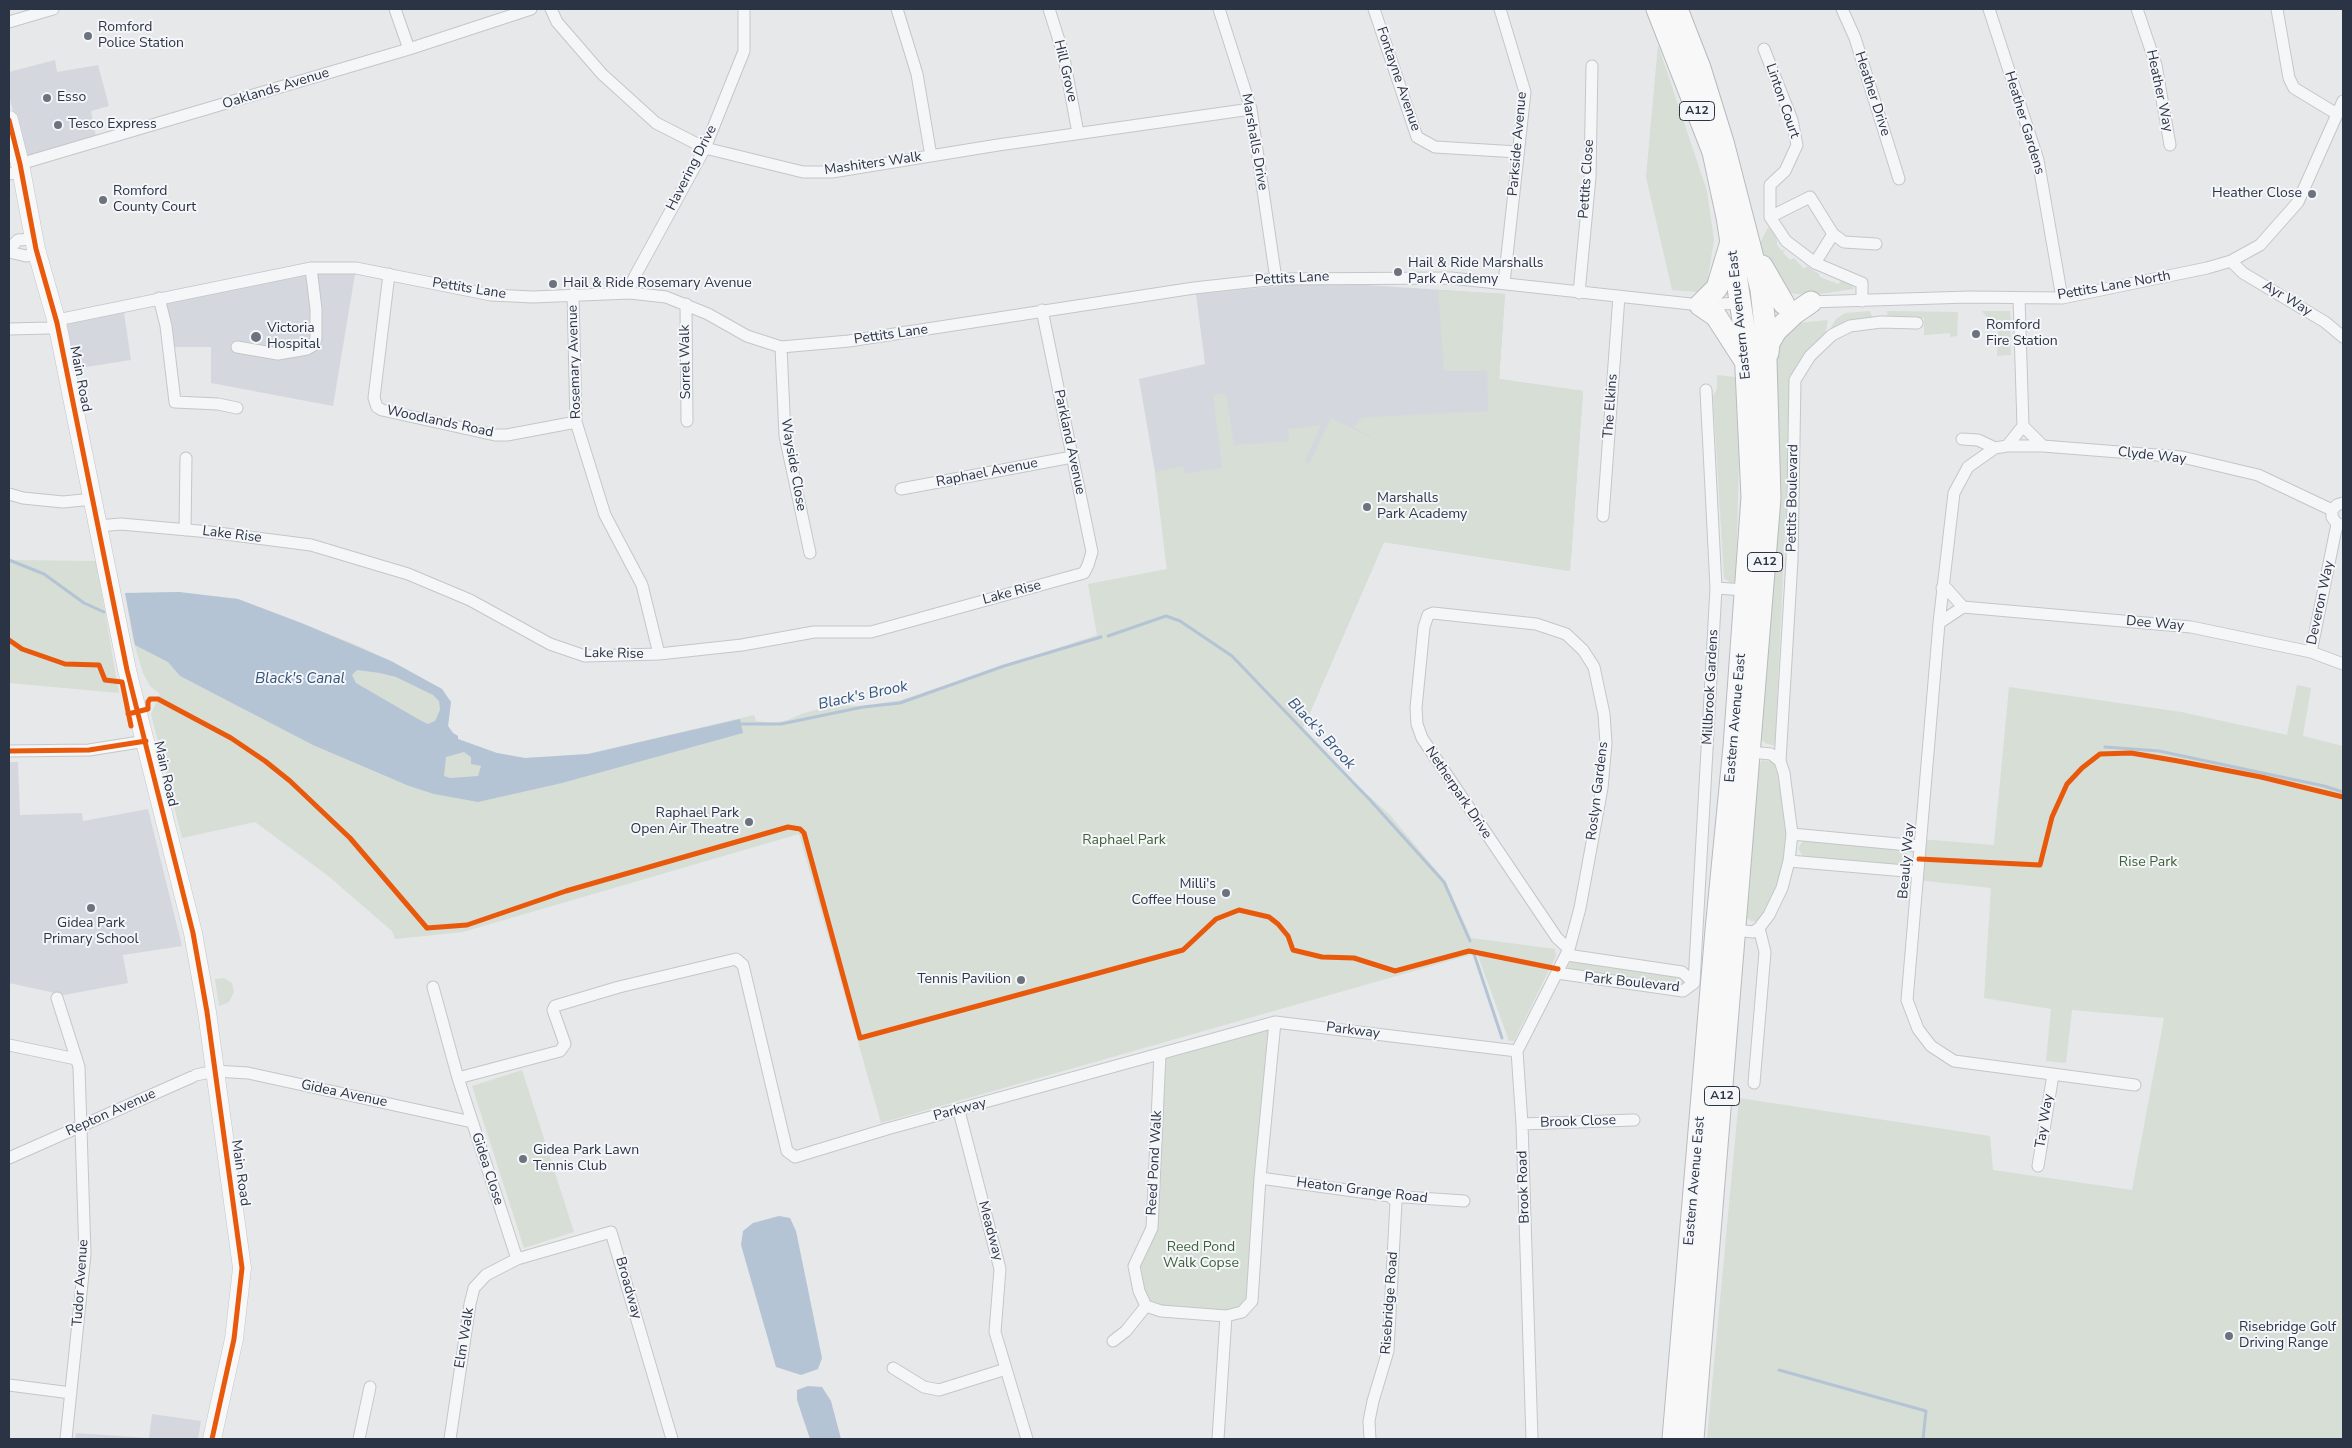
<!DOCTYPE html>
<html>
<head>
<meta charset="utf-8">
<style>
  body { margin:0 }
  #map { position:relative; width:2352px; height:1448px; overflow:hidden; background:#e6e8ea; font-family:"Nunito Sans",sans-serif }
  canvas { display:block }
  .frame { position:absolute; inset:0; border:10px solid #2b3445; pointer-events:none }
</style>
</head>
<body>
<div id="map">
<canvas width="2352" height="1448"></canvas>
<div class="frame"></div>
</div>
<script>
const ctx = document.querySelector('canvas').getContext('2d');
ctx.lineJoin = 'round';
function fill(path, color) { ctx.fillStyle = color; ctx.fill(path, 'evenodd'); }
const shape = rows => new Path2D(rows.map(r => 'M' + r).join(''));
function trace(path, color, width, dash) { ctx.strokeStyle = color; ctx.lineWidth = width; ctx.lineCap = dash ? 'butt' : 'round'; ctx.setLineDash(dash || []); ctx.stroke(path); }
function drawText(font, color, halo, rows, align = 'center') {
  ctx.font = font + ' "Nunito Sans",sans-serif'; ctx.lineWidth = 4; ctx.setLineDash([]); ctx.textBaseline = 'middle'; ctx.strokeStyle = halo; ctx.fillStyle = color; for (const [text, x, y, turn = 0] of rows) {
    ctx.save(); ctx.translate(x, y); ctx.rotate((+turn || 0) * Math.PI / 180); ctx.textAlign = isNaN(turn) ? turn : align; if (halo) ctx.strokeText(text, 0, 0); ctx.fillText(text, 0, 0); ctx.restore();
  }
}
fill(shape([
  [55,60,57,72,98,65,109,106,91,111,97,142,26,162,9,95,9,72],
  [311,268,356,268,333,406,211,383,211,347,168,347,159,298],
  [1321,282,1505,294,1499,379,1583,391,1570,571,1384,542,1305,724,1167,569,1155,472,1139,379,1205,364,1196,294],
  [123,306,131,360,67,370,62,319],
  [9,762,18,762,20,815,82,813,83,821,148,809,182,946,123,955,128,983,64,995,9,983],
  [152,1414,201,1421,198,1439,75,1439,76,1433,149,1438]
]), '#d4d7dd');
fill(shape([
  [1658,45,1707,191,1714,240,1707,283,1705,289,1697,292,1672,290,1646,177],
  [1771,227,1777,241,1777,245,1782,251,1785,250,1783,253,1790,260,1794,258,1804,269,1807,266,1819,274,1820,277,1838,284,1841,281,1851,284,1854,289,1813,295,1787,293,1776,282,1759,245,1767,229],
  [1438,290,1505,294,1499,379,1583,391,1570,571,1384,542,1303,728,1346,775,1390,815,1446,882,1471,938,1555,949,1556,956,1514,1041,1509,1041,1477,953,881,1123,799,834,463,932,395,939,392,931,327,875,255,822,182,838,151,714,160,694,150,686,143,673,133,640,125,593,179,592,238,599,354,644,391,661,442,689,451,702,448,726,453,733,458,736,458,739,497,753,525,758,588,754,754,715,756,721,773,723,788,720,801,714,833,705,862,706,901,700,1097,635,1088,584,1167,569,1155,472,1184,466,1185,473,1222,468,1213,395,1226,393,1234,445,1289,441,1288,429,1321,425,1305,462,1309,464,1331,418,1381,442,1353,427,1362,418,1368,417,1488,411,1487,371,1444,371],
  [1870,311,1872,317,1868,321,1829,331,1836,319,1845,313],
  [1887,311,1958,312,1957,336,1950,337,1950,333,1924,335,1924,318,1893,321,1888,319],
  [1982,311,2010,311,2011,323,1991,323],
  [1828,320,1825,334,1803,357,1792,379,1775,746,1765,743,1760,738,1776,353,1781,339,1798,323],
  [1998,326,2010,326,2011,355,1997,356],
  [1717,375,1735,377,1739,458,1736,582,1731,583,1724,578,1713,396,1717,389],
  [9,560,96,561,119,693,9,683],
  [2297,685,2311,688,2303,736,2343,746,2343,1439,1707,1439,1739,1098,1990,1136,1993,1170,2132,1190,2164,1018,2072,1010,2066,1063,2046,1061,2051,1009,1984,998,1991,888,1917,880,1920,839,1994,845,2009,687,2181,712,2287,735],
  [1762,760,1772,762,1778,768,1788,830,1784,862,1779,882,1759,922,1751,921,1744,916,1756,769],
  [1804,840,1905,850,1909,859,1907,864,1899,867,1803,857,1798,848],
  [1571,962,1679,975,1683,977,1684,982,1681,987,1570,973,1567,967],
  [224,978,232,983,234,992,229,1002,219,1006,215,979],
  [1275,1022,1255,1282,1242,1312,1146,1306,1134,1266,1152,1228,1160,1054],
  [522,1070,574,1232,524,1248,472,1086]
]), '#d6ded6');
fill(shape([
  [179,592,238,599,304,624,391,661,442,689,451,702,448,726,453,733,458,736,458,739,497,753,525,758,588,754,740,719,743,733,562,783,478,802,434,794,409,786,313,745,180,676,168,662,135,645,125,593],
  [357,670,380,673,396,677,433,695,439,701,440,710,435,721,428,724,418,719,356,683,352,675],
  [464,752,471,757,471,764,481,766,478,776,450,778,444,776,446,757],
  [779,1216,790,1218,796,1231,822,1358,818,1369,801,1375,776,1367,741,1245,743,1231,753,1223],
  [808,1386,822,1387,831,1401,841,1439,810,1439,797,1400,797,1390]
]), '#b4c4d5');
trace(shape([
  [9,560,44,574,84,603,104,612],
  [1108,636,1166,616,1180,621,1232,656,1370,800,1444,882,1470,941],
  [741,724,781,724,863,707,900,703,1004,666,1101,637],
  [2105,747,2159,751,2324,786,2343,792],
  [1474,954,1502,1038],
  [1779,1370,1926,1411,1923,1439]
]), '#b4c4d5', 3);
const street = shape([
  [395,9,409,49],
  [551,9,557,22,602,74,656,123,705,148,803,172,832,172,998,145,1251,109],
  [897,9,917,74,931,156],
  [1049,9,1063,53,1078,133],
  [1219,9,1251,109,1276,279],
  [1374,9,1417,137,1435,147,1518,152],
  [1500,9,1525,92,1504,283],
  [1842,9,1855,38,1899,179],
  [1989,9,2038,160,2062,298],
  [2137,9,2156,65,2170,145],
  [2277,9,2289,78,2294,88,2337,114],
  [9,22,53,9],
  [1764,49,1792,120,1797,145,1785,171,1770,185,1770,217,1786,241,1815,263,1862,283,1862,301],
  [20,164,409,49,531,9],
  [9,174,21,172],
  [1770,217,1810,197,1833,234,1815,263],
  [1833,234,1844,242,1876,244],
  [9,249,18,240,33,239],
  [9,252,26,256,37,254],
  [2231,261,2243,273,2325,322,2343,337],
  [389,274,374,398,377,407,382,410,495,435,507,435,576,422],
  [630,293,630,287,635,276,705,148,744,51,744,9],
  [1579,293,1590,177,1592,66],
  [573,294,576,422,605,515,642,585,659,654],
  [159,298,166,326,175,402,218,404,237,408],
  [2019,298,2023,426,2043,446],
  [1808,302,1969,297,2062,298,2207,268,2231,261,2260,245,2298,202,2343,101],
  [686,304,687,421],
  [9,329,49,328,62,319,311,268,356,268,491,295,533,297,630,293,666,297,708,314,747,336,781,347,849,341,1194,288,1276,279,1451,278,1700,305,1741,303],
  [237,347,278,354,307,349,314,345,316,338,316,309,311,268],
  [781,347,785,436,810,553],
  [1962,439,1978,440,1995,448],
  [2007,446,2023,426],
  [901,489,1072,457],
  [9,494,23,498,63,502,93,499],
  [2343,503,2337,505,2332,510,2332,517,2337,524,2343,525],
  [1603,516,1619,296],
  [98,526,121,524,210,532,311,545,408,574,470,600,550,644,585,656,659,654,742,645,814,632,871,632,1084,573,1088,565,1092,552,1042,310],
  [185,530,186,458],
  [1716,588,1745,590],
  [1963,607,2191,627,2311,652,2343,664],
  [1939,623,1963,607,1947,589,1942,588],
  [2311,652,2337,524],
  [9,751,89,750,146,741],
  [1750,752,1771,754,1780,761],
  [1792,834,1919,846],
  [1789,861,1917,872],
  [1736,930,1753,932,1759,928],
  [1567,955,1682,972,1694,983],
  [1557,973,1683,991,1694,983],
  [1694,983,1716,588,1706,390],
  [433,987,458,1078],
  [57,998,79,1067,85,1254,66,1439],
  [9,1045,76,1059],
  [1160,1054,1152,1228,1134,1266,1139,1291,1146,1306,1161,1311,1226,1316],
  [196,1075,215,1071,248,1073,472,1122],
  [1754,1083,1765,952,1759,928,1769,915,1782,888,1789,861,1792,834,1784,773,1780,761,1792,560,1795,380,1810,356,1832,335,1850,326,1881,322,1917,323],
  [2135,1085,1954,1061,1931,1046,1918,1029,1907,1000,1939,623,1954,493,1968,467,1995,448,2007,446,2043,446,2182,457,2258,475,2332,510],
  [959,1111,1000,1269,995,1332,1027,1439],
  [1522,1124,1634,1120],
  [9,1158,192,1077],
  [2038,1166,2053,1075],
  [1260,1178,1390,1196,1464,1201],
  [517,1259,458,1078,560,1051,565,1044,553,1010,555,1006,619,987,736,959,743,965,787,1151,795,1157,887,1129,1275,1022,1517,1051],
  [1113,1341,1126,1331,1146,1306],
  [893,1368,924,1387,939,1390,1006,1369],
  [9,1385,71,1393],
  [359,1439,370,1387],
  [450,1439,470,1304,474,1288,486,1275,517,1259,611,1232,672,1439],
  [1218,1439,1226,1316,1242,1312,1252,1301,1260,1178,1275,1022],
  [1370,1439,1369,1421,1373,1401,1388,1351,1396,1202,1390,1196],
  [1532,1439,1522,1124,1517,1051,1569,949,1580,908,1602,788,1606,743,1604,714,1594,667,1583,650,1566,634,1536,624,1433,613,1428,615,1424,627,1416,708,1417,724,1422,738,1557,938,1569,949]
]);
const primary = shape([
  [9,120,20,164,36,249,57,323,127,670,193,933,207,1012,242,1268,234,1339,212,1439]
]);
const highway = shape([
  [1657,9,1713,152,1727,217,1744,327,1752,497,1734,747,1716,930,1673,1439],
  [1677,9,1700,68,1723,142,1761,289,1765,326,1770,498,1693,1439],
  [1730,245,1717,288,1700,305,1716,316,1745,361],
  [1762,266,1784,304],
  [1768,353,1769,343,1776,331,1795,313,1811,302]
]);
trace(street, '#c4c6c8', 13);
trace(primary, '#c2c5c8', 19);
trace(highway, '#b8bbbf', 23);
trace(street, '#f5f6f7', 11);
trace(primary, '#f8f8f8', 18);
trace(highway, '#f8f8f8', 21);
trace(shape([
  [9,120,20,164,36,249,57,323,127,670,193,933,207,1012,242,1268,234,1339,212,1439],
  [9,640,22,649,65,664,99,665,105,680,122,682,131,726],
  [128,714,148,709,148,702,150,699,158,699,231,738,265,761,290,781,350,838,427,928,467,925,566,891,736,842,788,827,800,829,804,833,860,1038,1183,950,1216,919,1239,910,1269,917,1278,924,1288,936,1293,950,1322,957,1354,958,1395,971,1469,951,1558,969],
  [9,751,89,750,146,741],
  [1919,859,2040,865,2052,817,2067,784,2082,768,2100,754,2131,753,2178,761,2261,777,2343,797]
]), '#e8590c', 5);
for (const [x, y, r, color] of [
  [88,36,5,"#6c737f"],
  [47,98,5,"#6c737f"],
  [58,125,5,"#6c737f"],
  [2312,194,5,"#6c737f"],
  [103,200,5,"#6c737f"],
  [1398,272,5,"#6c737f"],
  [553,284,5,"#6c737f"],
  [1976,334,5,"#6c737f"],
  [256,337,6,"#6c737f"],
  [1367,507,5,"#6c737f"],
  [749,822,5,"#6c737f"],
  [1226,893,5,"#6c737f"],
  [91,908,5,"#6c737f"],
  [1021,980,5,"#6c737f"],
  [523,1159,5,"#6c737f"],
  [2229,1336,5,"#6c737f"]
]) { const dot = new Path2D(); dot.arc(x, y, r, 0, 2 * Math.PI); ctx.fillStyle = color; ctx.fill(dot); trace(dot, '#f4f6f9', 2); }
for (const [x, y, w] of [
  [1697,111,35],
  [1765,562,35],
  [1722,1096,35]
]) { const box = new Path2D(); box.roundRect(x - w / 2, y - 9.5, w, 19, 4); ctx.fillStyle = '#f4f6f9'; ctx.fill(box); trace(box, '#2b3445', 1); }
drawText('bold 12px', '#2b3445', null, [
  ["A12",1697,111],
  ["A12",1765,562],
  ["A12",1722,1096]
]);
drawText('14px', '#2b3445', '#f4f6f9', [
  ["Romford",98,28],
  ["Police Station",98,44],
  ["Esso",57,98],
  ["Tesco Express",68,125],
  ["Romford",113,192],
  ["County Court",113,208],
  ["Heather Close",2302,194,"right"],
  ["Hail & Ride Marshalls",1408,264],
  ["Park Academy",1408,280],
  ["Hail & Ride Rosemary Avenue",563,284],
  ["Romford",1986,326],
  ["Fire Station",1986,342],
  ["Victoria",267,329],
  ["Hospital",267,345],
  ["Marshalls",1377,499],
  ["Park Academy",1377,515],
  ["Raphael Park",739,814,"right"],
  ["Open Air Theatre",739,830,"right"],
  ["Milli's",1216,885,"right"],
  ["Coffee House",1216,901,"right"],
  ["Gidea Park",91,924,"center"],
  ["Primary School",91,940,"center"],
  ["Tennis Pavilion",1011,980,"right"],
  ["Gidea Park Lawn",533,1151],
  ["Tennis Club",533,1167],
  ["Risebridge Golf",2239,1328],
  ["Driving Range",2239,1344]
], 'left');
drawText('14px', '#2b3445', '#f4f6f9', [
  ["Hill Grove",1065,71,77],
  ["Fontayne Avenue",1398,79,71],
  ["Oaklands Avenue",276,89,-17],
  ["Heather Way",2159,91,78],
  ["Heather Drive",1872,94,72],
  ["Linton Court",1782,101,71],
  ["Heather Gardens",2024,123,73],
  ["Marshalls Drive",1254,142,80],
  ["Parkside Avenue",1518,144,-85],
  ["Mashiters Walk",873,164,-8],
  ["Havering Drive",692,168,-63],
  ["Pettits Close",1587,179,-86],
  ["Pettits Lane",1292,279,-3],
  ["Pettits Lane North",2114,286,-10],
  ["Pettits Lane",469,289,9],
  ["Ayr Way",2287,299,31],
  ["Eastern Avenue East",1740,315,-96],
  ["Pettits Lane",891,335,-8],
  ["Rosemary Avenue",575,362,-92],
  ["Sorrel Walk",686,362,-91],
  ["Main Road",80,379,79],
  ["The Elkins",1611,406,-86],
  ["Woodlands Road",440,422,12],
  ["Parkland Avenue",1069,442,78],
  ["Clyde Way",2152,456,6],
  ["Wayside Close",793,465,80],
  ["Raphael Avenue",987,473,-11],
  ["Pettits Boulevard",1793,498,-89],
  ["Lake Rise",232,535,7],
  ["Lake Rise",1012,593,-15],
  ["Deveron Way",2321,603,-78],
  ["Dee Way",2155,624,5],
  ["Lake Rise",614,654,1],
  ["Millbrook Gardens",1711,687,-87],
  ["Eastern Avenue East",1736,718,-85],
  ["Main Road",165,774,77],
  ["Roslyn Gardens",1598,791,-83],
  ["Netherpark Drive",1458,793,56],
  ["Beauly Way",1907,861,-85],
  ["Park Boulevard",1632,983,6],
  ["Parkway",1353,1031,7],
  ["Gidea Avenue",344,1094,12],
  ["Parkway",960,1110,-15],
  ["Repton Avenue",111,1113,-24],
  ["Tay Way",2045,1121,-81],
  ["Brook Close",1578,1122,-2],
  ["Reed Pond Walk",1155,1163,-87],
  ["Gidea Close",487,1169,72],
  ["Main Road",240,1173,82],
  ["Eastern Avenue East",1695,1181,-85],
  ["Brook Road",1524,1187,-92],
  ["Heaton Grange Road",1362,1191,7],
  ["Meadway",990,1231,75],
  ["Tudor Avenue",81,1283,-86],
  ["Broadway",628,1288,74],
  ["Risebridge Road",1390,1303,-86],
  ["Elm Walk",465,1338,-81]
]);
drawText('14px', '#3f6138', '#f4f6f9', [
  ["Raphael Park",1124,841],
  ["Rise Park",2148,863],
  ["Reed Pond",1201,1248],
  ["Walk Copse",1201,1264]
]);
drawText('italic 15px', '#34527a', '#f4f6f9', [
  ["Black's Canal",300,679],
  ["Black's Brook",863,696,-12],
  ["Black's Brook",1321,734,47]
]);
</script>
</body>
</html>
